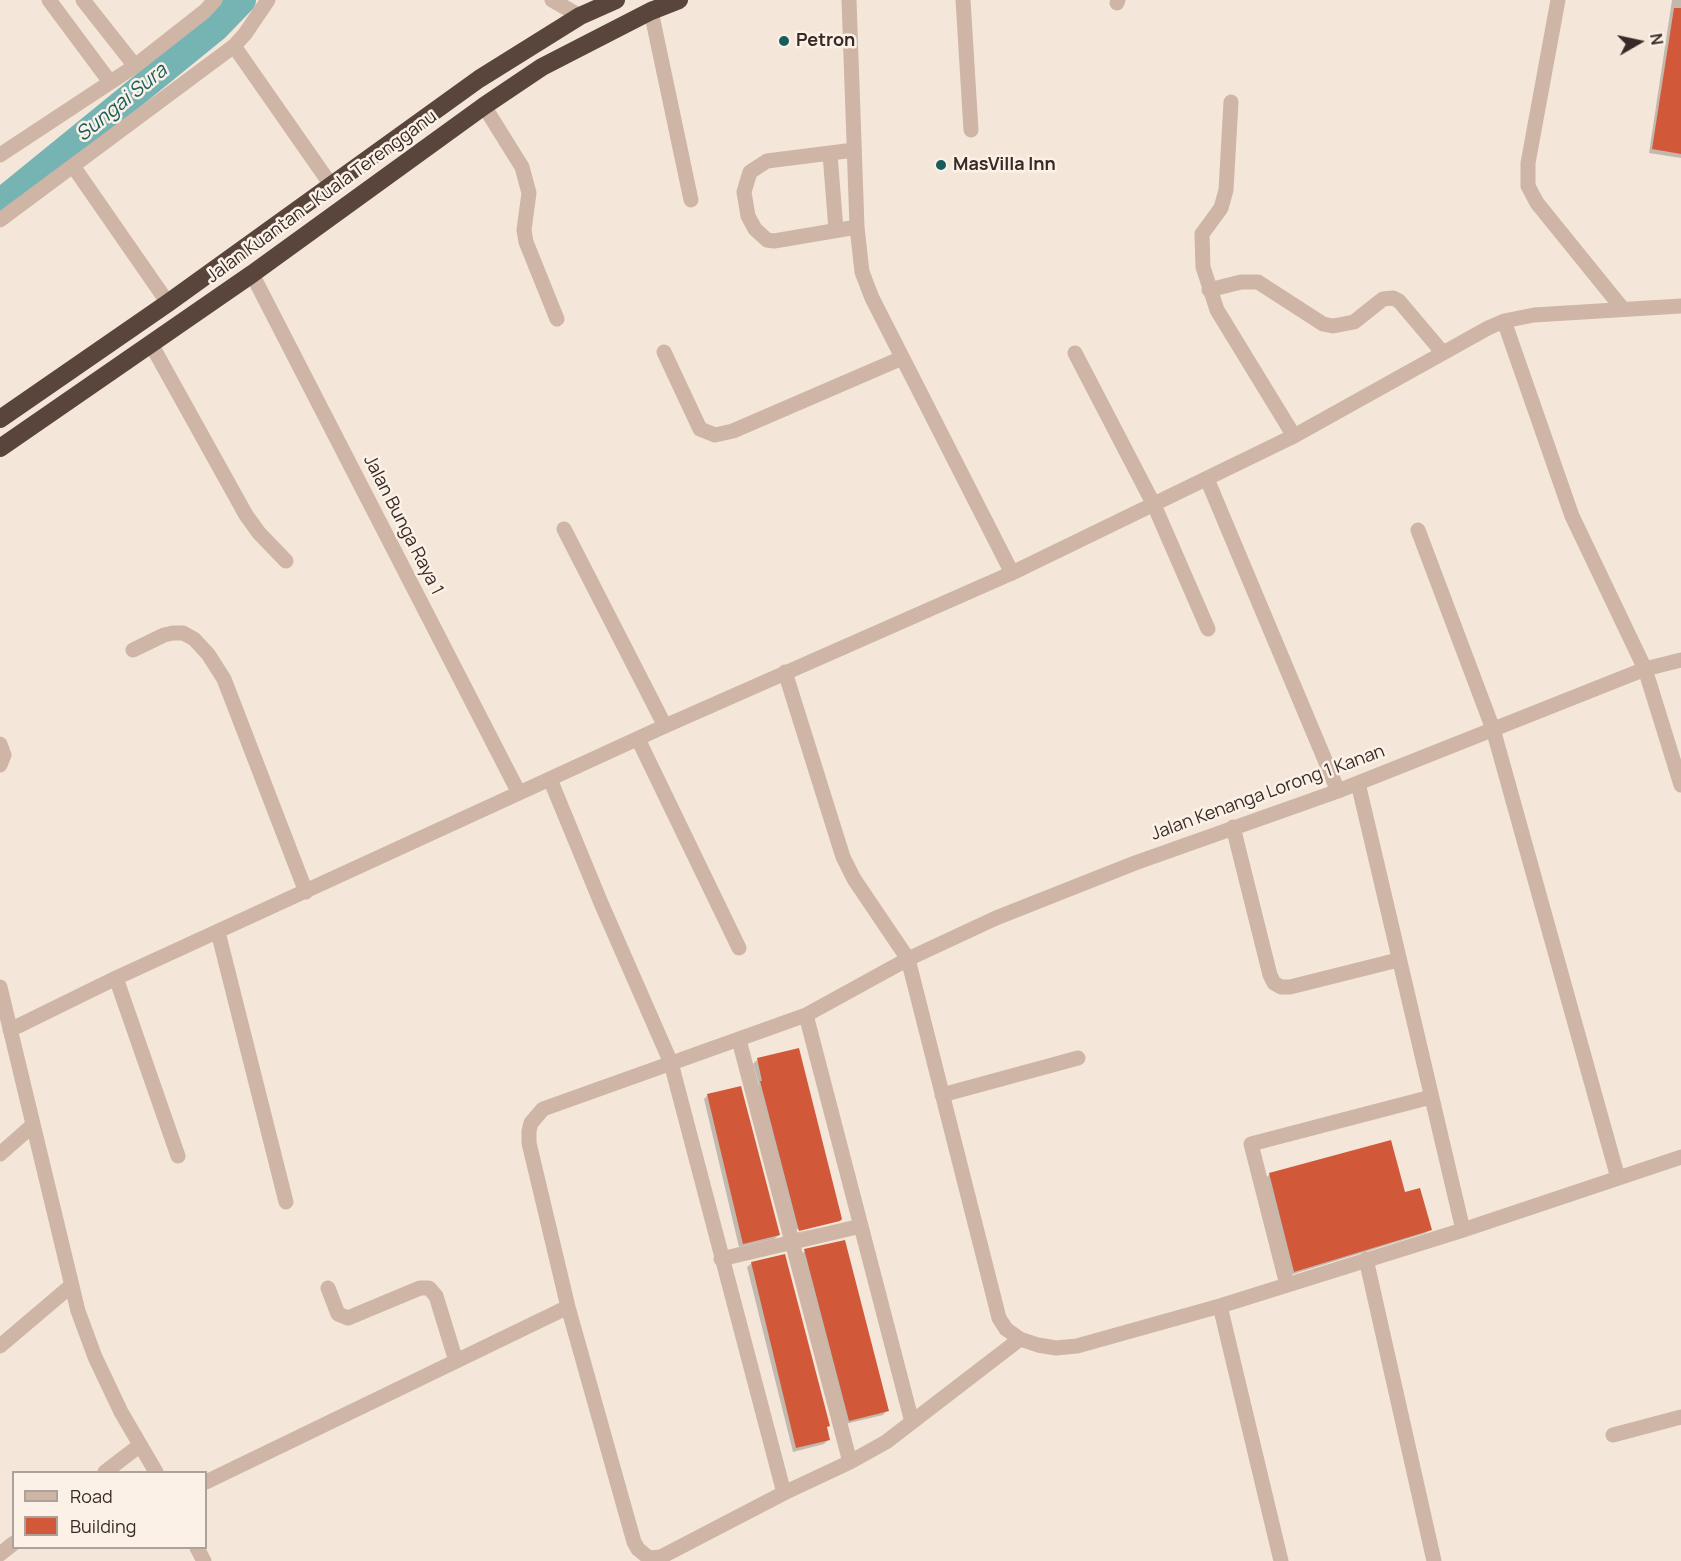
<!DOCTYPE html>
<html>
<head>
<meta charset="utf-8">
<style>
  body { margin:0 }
  #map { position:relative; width:1681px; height:1561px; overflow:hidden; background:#f4e7da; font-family:Manrope,sans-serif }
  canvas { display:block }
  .legend { position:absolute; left:12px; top:1471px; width:195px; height:78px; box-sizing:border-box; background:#fbf1e7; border:2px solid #ada29a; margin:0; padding:8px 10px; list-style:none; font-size:18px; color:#382b27 }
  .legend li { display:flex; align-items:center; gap:12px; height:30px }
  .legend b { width:30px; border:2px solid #ada29a }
  .north { position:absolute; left:1609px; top:12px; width:60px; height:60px; -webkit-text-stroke:4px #fbf1e7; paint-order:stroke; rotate:81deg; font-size:16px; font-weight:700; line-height:24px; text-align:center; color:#382b27 }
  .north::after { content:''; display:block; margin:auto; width:21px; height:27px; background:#382b27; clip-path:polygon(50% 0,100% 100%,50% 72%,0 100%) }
</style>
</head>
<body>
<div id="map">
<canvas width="1681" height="1561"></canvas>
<ul class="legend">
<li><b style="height:8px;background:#ceb5a5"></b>Road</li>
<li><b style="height:16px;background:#d2583a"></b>Building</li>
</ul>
<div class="north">N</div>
</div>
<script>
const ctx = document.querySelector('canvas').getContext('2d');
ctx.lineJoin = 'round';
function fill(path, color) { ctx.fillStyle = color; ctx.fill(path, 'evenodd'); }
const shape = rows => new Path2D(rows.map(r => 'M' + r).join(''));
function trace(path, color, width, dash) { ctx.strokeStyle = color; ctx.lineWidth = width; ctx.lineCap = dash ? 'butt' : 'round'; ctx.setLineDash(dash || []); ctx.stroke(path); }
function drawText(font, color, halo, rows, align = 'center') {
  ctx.font = font + ' Manrope,sans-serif'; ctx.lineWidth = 5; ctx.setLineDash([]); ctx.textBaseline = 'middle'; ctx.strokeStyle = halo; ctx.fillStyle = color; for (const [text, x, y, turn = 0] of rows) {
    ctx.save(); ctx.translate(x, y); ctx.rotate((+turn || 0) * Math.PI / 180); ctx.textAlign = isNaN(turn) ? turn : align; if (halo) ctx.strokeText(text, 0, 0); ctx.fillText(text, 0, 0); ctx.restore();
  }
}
fill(shape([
  [1672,0,1681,0,1681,158,1649,153],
  [757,1060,838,1220,794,1230,757,1087,759,1085,753,1064],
  [708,1095,779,1235,774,1239,739,1247,704,1099],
  [1390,1142,1404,1194,1430,1229,1426,1233,1290,1275,1265,1179,1269,1175],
  [835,1224,795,1234,795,1233,836,1224],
  [805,1251,887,1410,883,1415,845,1424,801,1255],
  [752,1263,826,1428,828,1440,824,1444,793,1452,747,1267]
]), '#0003');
trace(shape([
  [0,203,215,28,242,0]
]), '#76b4b4', 28);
fill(shape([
  [1674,8,1681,8,1681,154,1652,149],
  [799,1048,842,1219,840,1221,799,1231,760,1081,762,1081,757,1058],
  [741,1086,780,1235,743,1244,707,1094],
  [1391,1140,1405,1192,1420,1188,1432,1230,1294,1272,1269,1173],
  [845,1240,889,1411,849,1421,804,1249],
  [785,1254,830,1426,827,1427,830,1440,796,1448,751,1262]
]), '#d2583a');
trace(shape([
  [49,0,110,82],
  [83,0,135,66],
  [552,0,580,16],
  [849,0,857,227,862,272,872,298,1012,573],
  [963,0,971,130],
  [1558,0,1528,163,1528,186,1537,203,1622,308],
  [1117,3,1118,0],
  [651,11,691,200],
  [234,46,331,185],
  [1231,102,1226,190,1221,208,1202,234,1203,267,1217,310,1294,436],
  [484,106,522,167,529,193,524,230,526,242,557,319],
  [854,150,767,161,750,172,744,192,748,216,755,229,767,240,774,241,857,227],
  [830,154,836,230],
  [0,155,135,66,205,11,215,0],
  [73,166,168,303],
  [0,220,234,46,245,34,268,0],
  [252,274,519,793],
  [1209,290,1241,282,1258,282,1323,324,1333,326,1354,322,1383,299,1393,298,1399,301,1443,353],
  [1504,321,1572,516,1645,669,1681,785],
  [151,344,246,515,259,533,286,561],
  [664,352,700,429,715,435,733,431,902,358],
  [1075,353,1154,505,1208,629],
  [1207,479,1338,791],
  [564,529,665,726],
  [1418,530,1493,729,1618,1178],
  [133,650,164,635,173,633,183,633,194,639,208,654,224,679,306,892],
  [785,672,843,857,854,879,908,959,999,1318,1006,1329,1020,1339,1038,1345,1056,1348,1077,1346,1220,1306,1463,1230,1681,1157],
  [638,739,739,948],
  [0,744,4,755,0,765],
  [550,779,601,903,671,1063,784,1493],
  [1358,783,1463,1230],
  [1233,827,1270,975,1274,983,1281,987,1290,987,1398,960],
  [218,932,286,1202],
  [116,978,178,1156],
  [0,987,78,1311,95,1357,121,1412,156,1472],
  [806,1015,912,1422,886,1442,850,1462,784,1493,661,1557,649,1558,638,1549,634,1542,568,1307,529,1143,529,1131,531,1123,543,1109,806,1015,908,959,996,918,1135,863,1338,791,1645,669,1681,660],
  [10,1030,116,978,665,726,1012,573,1294,436,1488,328,1504,321,1534,315,1681,306],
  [739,1040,850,1462],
  [942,1095,1078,1058],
  [0,1154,33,1125],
  [721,1259,861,1226],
  [1366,1259,1434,1561],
  [1287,1285,1251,1144,1431,1097],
  [328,1288,338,1314,348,1318,420,1288,429,1288,436,1296,456,1361],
  [1220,1306,1281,1561],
  [0,1346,72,1285],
  [912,1422,1020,1339],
  [1613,1435,1681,1417],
  [105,1472,139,1446],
  [206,1482,568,1307],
  [197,1548,204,1561],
  [0,1554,14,1543]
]), '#ceb5a5', 15);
trace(shape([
  [0,419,168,303,479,79,580,16,616,0],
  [0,448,252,274,484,106,542,67,651,11,679,0]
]), '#5a453d', 18);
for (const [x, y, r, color] of [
  [784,41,6,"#185d5e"],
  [941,165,6,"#185d5e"]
]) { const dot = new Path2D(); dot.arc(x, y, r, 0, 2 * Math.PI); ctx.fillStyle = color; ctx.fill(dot); trace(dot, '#fbf1e7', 2); }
drawText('bold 18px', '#382b27', '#fbf1e7', [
  ["Petron",796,41],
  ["MasVilla Inn",953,165]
], 'left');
drawText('18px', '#382b27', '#fbf1e7', [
  ["Jalan Kuantan - Kuala Terengganu",322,197,-36],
  ["Jalan Bunga Raya 1",403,525,63],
  ["Jalan Kenanga Lorong 1 Kanan",1268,793,-20]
]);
drawText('italic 20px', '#185d5e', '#fbf1e7', [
  ["Sungai Sura",122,103,-39]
]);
</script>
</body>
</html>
